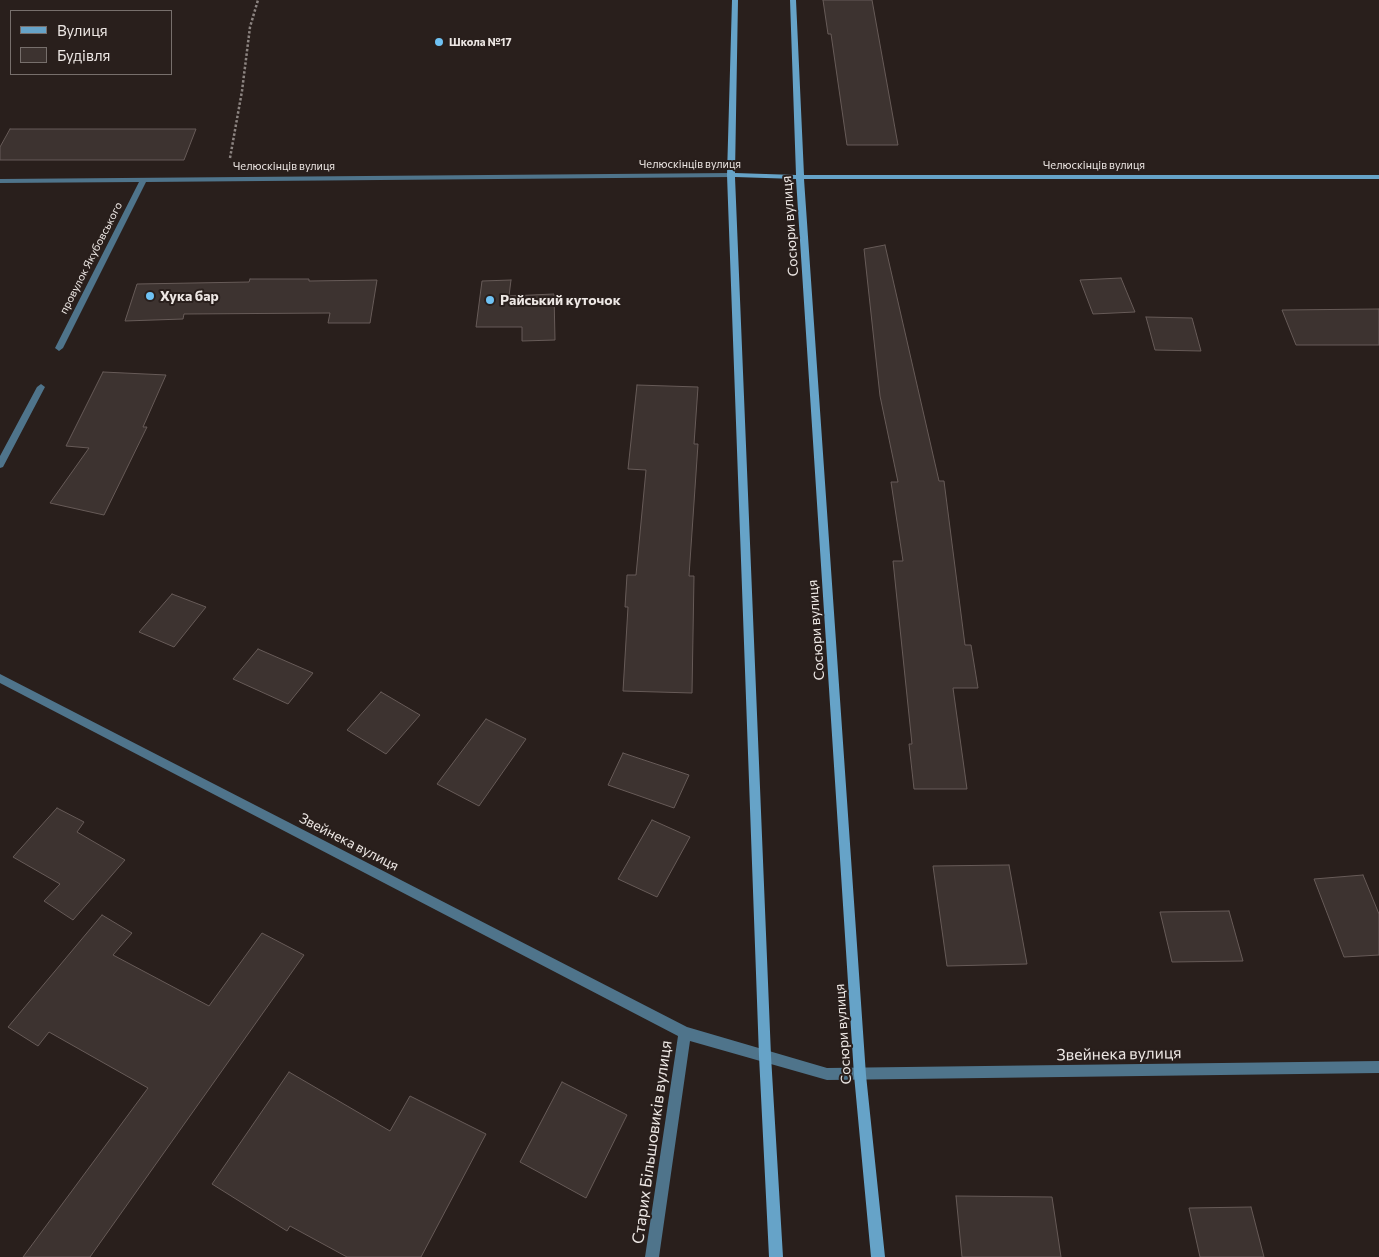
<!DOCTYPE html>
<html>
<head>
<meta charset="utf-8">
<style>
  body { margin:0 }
  #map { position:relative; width:1379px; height:1257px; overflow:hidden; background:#291f1c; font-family:Commissioner,sans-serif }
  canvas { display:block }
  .legend { position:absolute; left:10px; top:10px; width:162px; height:65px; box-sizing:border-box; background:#291f1c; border:1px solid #776f6c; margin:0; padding:6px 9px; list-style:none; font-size:15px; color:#ede7e4 }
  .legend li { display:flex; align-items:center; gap:10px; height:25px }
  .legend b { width:25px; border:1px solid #776f6c }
</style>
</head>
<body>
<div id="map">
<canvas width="1379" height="1257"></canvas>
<ul class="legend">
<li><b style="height:6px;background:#66a3c8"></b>Вулиця</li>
<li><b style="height:14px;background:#3d3330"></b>Будівля</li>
</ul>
</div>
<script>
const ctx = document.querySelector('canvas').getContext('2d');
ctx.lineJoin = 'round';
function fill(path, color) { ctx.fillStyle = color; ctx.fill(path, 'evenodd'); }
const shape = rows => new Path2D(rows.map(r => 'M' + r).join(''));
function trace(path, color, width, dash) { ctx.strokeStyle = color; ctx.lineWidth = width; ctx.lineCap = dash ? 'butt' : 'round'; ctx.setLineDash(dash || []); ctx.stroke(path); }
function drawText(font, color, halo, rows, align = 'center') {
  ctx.font = font + ' Commissioner,sans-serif'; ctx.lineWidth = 4; ctx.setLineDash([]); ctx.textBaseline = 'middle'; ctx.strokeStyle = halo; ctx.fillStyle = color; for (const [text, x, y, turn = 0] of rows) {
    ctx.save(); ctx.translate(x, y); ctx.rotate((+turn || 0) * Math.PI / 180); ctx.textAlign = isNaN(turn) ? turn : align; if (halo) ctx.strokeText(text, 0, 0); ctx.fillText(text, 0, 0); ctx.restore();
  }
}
const building = shape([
  [823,0,872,0,898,145,847,145,831,34,828,34,823,0],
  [10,129,196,129,184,160,0,160,0,147,10,129],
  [885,245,939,481,944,481,965,645,971,645,978,688,953,688,967,789,914,789,909,744,912,744,893,561,903,561,891,482,898,482,880,396,864,249,885,245],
  [1121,278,1135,312,1093,314,1080,280,1121,278],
  [250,279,309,279,309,281,377,280,370,323,328,323,330,313,184,314,183,319,125,321,137,284,249,282,250,279],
  [511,280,509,296,554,294,555,340,522,341,522,327,476,327,482,281,511,280],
  [1379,309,1379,345,1296,345,1282,310,1379,309],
  [1146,317,1192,318,1201,351,1155,350,1146,317],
  [103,372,166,375,143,427,147,427,104,515,50,503,89,448,66,446,103,372],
  [637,385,698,387,694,444,698,444,689,576,694,576,692,693,623,691,628,607,625,607,627,575,636,575,646,470,628,469,637,385],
  [172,594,206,607,174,647,139,632,172,594],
  [258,649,313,673,288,704,233,679,258,649],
  [381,692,420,715,386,754,347,730,381,692],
  [486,719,526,739,479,806,437,784,486,719],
  [623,753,689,775,674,808,608,785,623,753],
  [57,808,84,822,77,832,125,860,73,920,44,901,60,884,13,857,57,808],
  [652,820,690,837,657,897,618,879,652,820],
  [1009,865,1027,964,947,966,933,866,1009,865],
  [1363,875,1379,914,1379,955,1344,957,1314,879,1363,875],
  [1229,911,1243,961,1172,962,1160,912,1229,911],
  [102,915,132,933,113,955,209,1006,262,933,304,955,90,1257,23,1257,148,1088,49,1032,38,1046,8,1027,102,915],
  [289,1072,390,1131,410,1096,486,1134,421,1257,347,1257,290,1226,287,1231,212,1184,289,1072],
  [562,1082,627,1115,586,1198,520,1162,562,1082],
  [956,1196,1052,1197,1061,1257,962,1257,956,1196],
  [1251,1207,1264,1257,1200,1257,1189,1208,1251,1207]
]);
fill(building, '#3d3330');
trace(building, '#675b58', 1);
trace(shape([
  [230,158,242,91,250,27,258,0]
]), '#8d8582', 2.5, [2.5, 2]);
fill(shape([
  [731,173,734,173,734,177,146,182,63,348,59,351,55,348,139,182,0,183,0,179,731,173],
  [41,384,45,387,3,467,0,468,0,456,37,387,41,384],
  [0,674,687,1027,827,1068,1379,1061,1379,1073,827,1080,690,1041,659,1257,645,1257,678,1036,0,683,0,674]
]), '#4f748b');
fill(shape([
  [732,0,738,0,735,173,796,175,790,0,796,0,804,175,1379,175,1379,179,804,179,866,1075,885,1257,871,1257,854,1075,796,179,735,177,771,1056,783,1257,769,1257,759,1056,727,175,732,0]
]), '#66a3c8');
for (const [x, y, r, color] of [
  [439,42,5,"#6fc2f4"],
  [150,296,5,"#6fc2f4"],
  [490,300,5,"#6fc2f4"]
]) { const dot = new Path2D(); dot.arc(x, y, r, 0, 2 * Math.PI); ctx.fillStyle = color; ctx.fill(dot); trace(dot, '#291f1c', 2); }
drawText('bold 11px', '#ede7e4', '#291f1c', [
  ["Школа №17",449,42]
], 'left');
drawText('11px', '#ede7e4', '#291f1c', [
  ["Челюскінців вулиця",690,164],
  ["Челюскінців вулиця",1094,165],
  ["Челюскінців вулиця",284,166],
  ["провулок Якубовського",91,258,-63]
]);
drawText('14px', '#ede7e4', '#291f1c', [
  ["Сосюри вулиця",790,226,-94],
  ["Сосюри вулиця",816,630,-94],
  ["Звейнека вулиця",349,842,27],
  ["Сосюри вулиця",843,1034,-94]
]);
drawText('bold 14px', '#ede7e4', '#291f1c', [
  ["Хука бар",160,296],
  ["Райський куточок",500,300]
], 'left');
drawText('16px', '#ede7e4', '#291f1c', [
  ["Звейнека вулиця",1119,1054,-1],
  ["Старих Більшовиків вулиця",652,1142,-82]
]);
</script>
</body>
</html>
